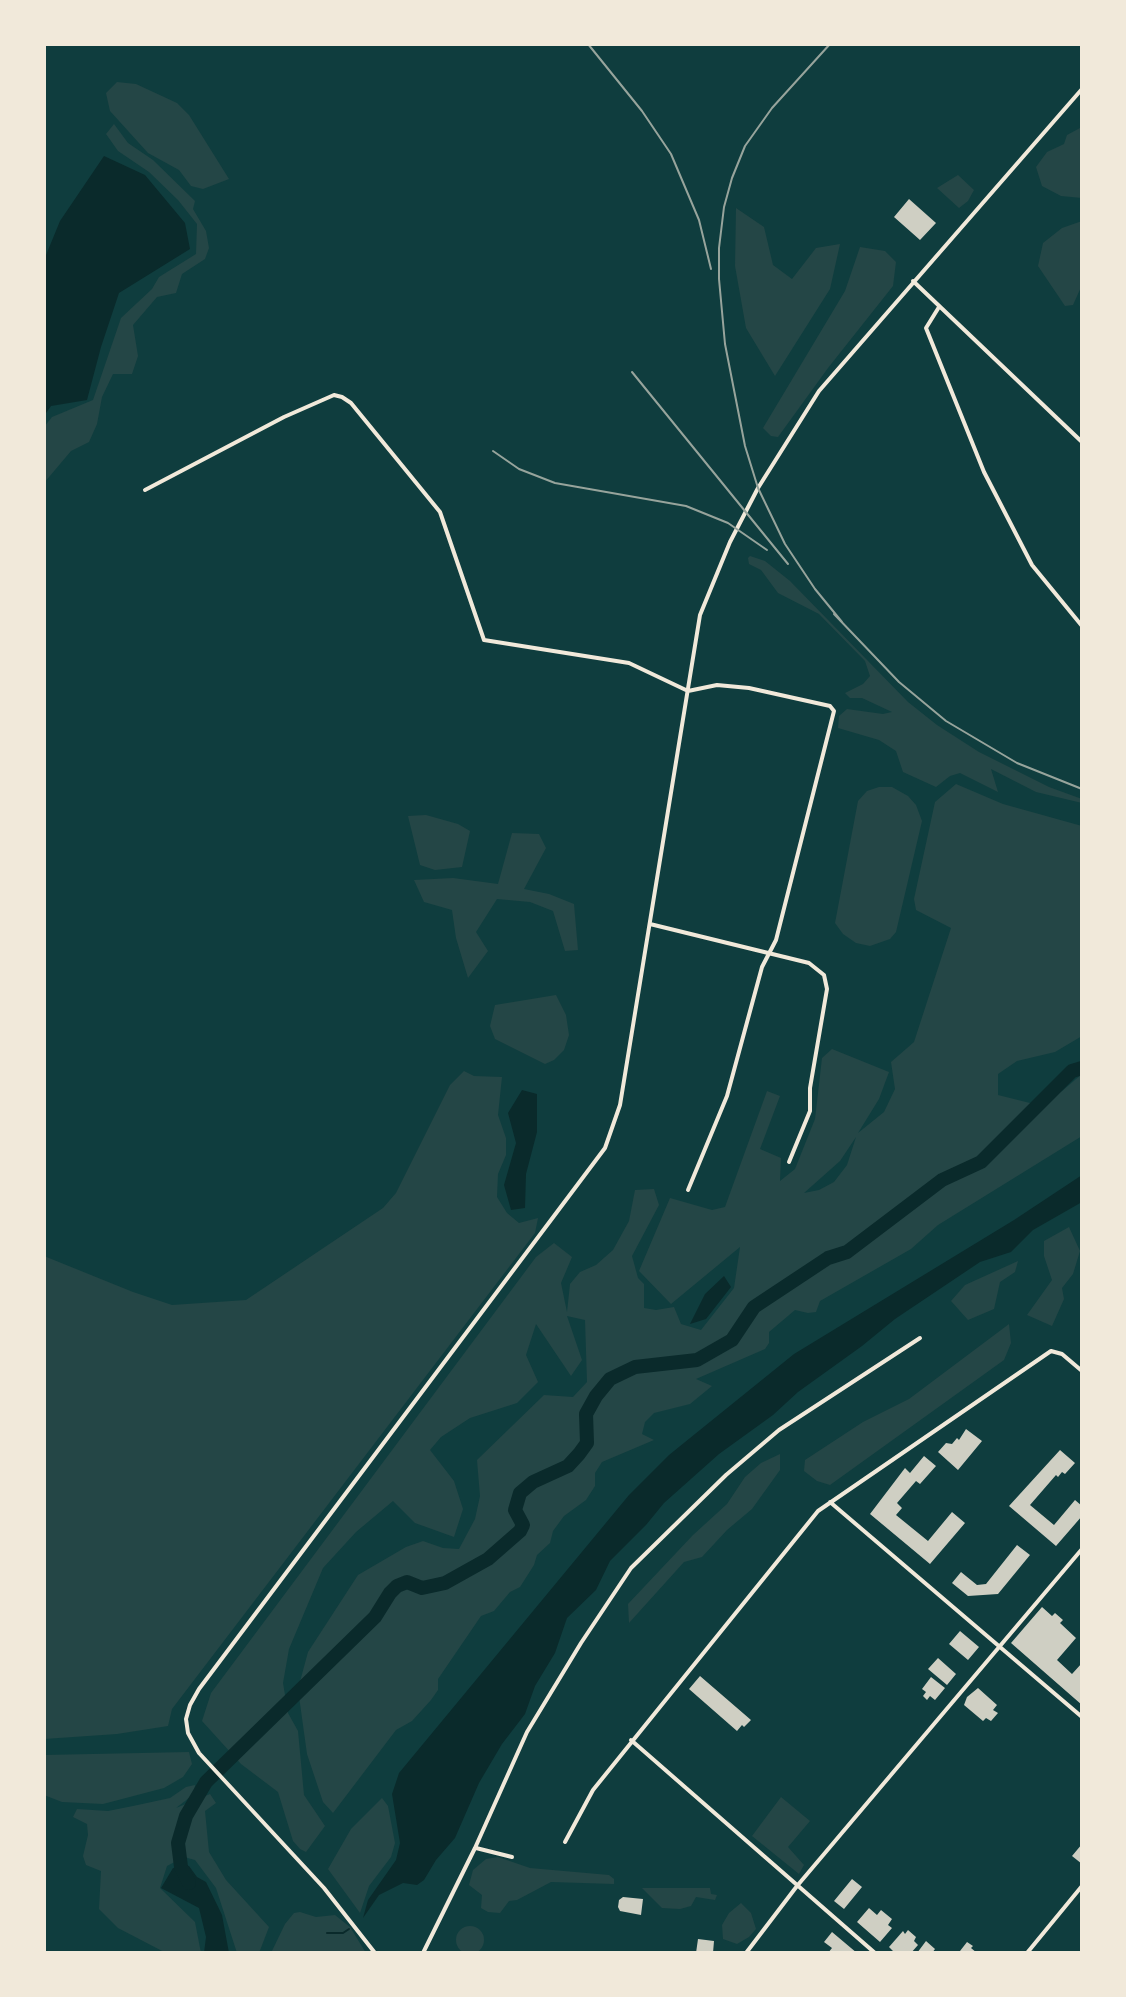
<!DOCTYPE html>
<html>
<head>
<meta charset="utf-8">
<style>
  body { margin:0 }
  #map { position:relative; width:1126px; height:1997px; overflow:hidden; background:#0f3d3e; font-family:Helvetica,sans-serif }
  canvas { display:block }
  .frame { position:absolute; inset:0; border:46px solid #f1e9da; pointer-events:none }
</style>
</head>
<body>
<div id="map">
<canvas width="1126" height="1997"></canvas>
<div class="frame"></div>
</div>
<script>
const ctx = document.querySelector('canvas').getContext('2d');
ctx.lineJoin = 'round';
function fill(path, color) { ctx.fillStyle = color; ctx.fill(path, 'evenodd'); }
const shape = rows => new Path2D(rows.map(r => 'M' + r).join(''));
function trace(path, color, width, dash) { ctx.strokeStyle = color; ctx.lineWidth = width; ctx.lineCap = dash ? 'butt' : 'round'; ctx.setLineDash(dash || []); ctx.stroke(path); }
fill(shape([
  [117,82,136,84,177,103,189,115,229,179,203,189,191,186,179,170,148,153,110,111,106,93],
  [114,124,128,143,153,160,195,201,193,209,206,231,209,248,205,259,182,274,176,293,157,297,133,325,138,356,132,374,113,374,102,397,97,424,89,442,71,451,44,483,44,427,52,417,93,400,121,318,152,289,159,277,196,254,197,224,178,200,149,172,118,151,106,134],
  [1080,128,1082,198,1061,196,1042,186,1036,167,1047,152,1064,144,1067,135],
  [958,175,974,190,968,201,959,208,937,188],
  [736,208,764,227,773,265,792,279,816,248,840,244,830,289,775,376,746,328,735,266],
  [1082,221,1082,285,1073,305,1065,306,1038,266,1043,243,1062,228],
  [860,247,885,251,896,262,893,286,828,368,778,437,771,436,763,428,845,291],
  [750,556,765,561,790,581,908,702,937,725,979,752,1049,787,1082,799,1082,803,1036,792,991,769,998,792,960,773,950,776,936,787,903,772,896,751,879,740,838,728,839,716,847,709,883,714,892,712,862,698,850,698,845,693,863,684,870,676,865,661,819,614,778,593,761,570,749,564,748,558],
  [956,784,1003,804,1082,826,1082,1036,1055,1052,1017,1061,998,1074,998,1095,1034,1104,1062,1091,1082,1074,1082,1136,938,1225,911,1249,820,1301,816,1312,808,1313,795,1310,769,1332,769,1343,765,1349,696,1379,712,1386,690,1404,654,1413,645,1422,642,1434,654,1440,602,1462,595,1473,595,1486,586,1500,564,1516,553,1531,550,1543,537,1555,534,1565,520,1587,510,1592,494,1611,481,1616,438,1679,438,1690,431,1700,412,1721,396,1730,333,1813,323,1802,307,1754,298,1689,308,1652,358,1575,406,1547,423,1541,443,1548,459,1549,475,1519,480,1496,477,1460,544,1395,573,1397,587,1382,585,1320,567,1316,582,1360,571,1376,536,1324,526,1355,538,1382,517,1403,470,1418,441,1437,430,1450,454,1481,463,1509,454,1537,415,1523,393,1501,356,1532,323,1568,289,1649,283,1683,288,1713,298,1731,304,1795,325,1826,306,1852,300,1849,293,1841,278,1792,241,1764,202,1721,211,1693,536,1257,554,1243,572,1257,561,1283,567,1312,570,1284,580,1272,596,1265,613,1250,629,1221,635,1190,654,1189,659,1205,632,1256,638,1278,644,1284,644,1308,656,1310,674,1307,681,1324,701,1330,734,1288,740,1247,671,1304,639,1271,670,1198,712,1210,725,1207,767,1091,780,1096,760,1149,781,1158,780,1181,795,1169,815,1119,822,1058,832,1049,889,1072,879,1099,858,1133,884,1112,895,1089,891,1062,914,1042,951,928,916,910,914,899,935,802],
  [856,1137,847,1165,834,1182,819,1190,804,1193,840,1161],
  [879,787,892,787,908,796,916,805,922,821,896,932,890,939,870,946,856,943,843,934,835,923,858,801,867,791],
  [426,815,458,824,470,831,462,867,435,870,420,865,408,816],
  [512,833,539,834,546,848,524,889,549,894,574,904,578,950,565,951,553,911,530,902,497,899,476,932,488,951,468,978,456,938,452,910,424,902,414,880,453,878,498,884],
  [556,995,566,1015,569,1035,564,1050,554,1060,545,1064,495,1039,490,1026,495,1005],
  [464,1071,474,1076,502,1077,498,1115,506,1138,506,1155,498,1174,497,1197,507,1213,519,1223,538,1218,535,1233,172,1709,168,1726,117,1734,44,1739,44,1256,133,1292,172,1305,246,1300,383,1208,396,1193,450,1085],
  [1069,1227,1080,1251,1073,1274,1062,1288,1064,1299,1052,1326,1027,1315,1052,1280,1044,1256,1044,1241],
  [1018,1261,1015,1272,1000,1282,994,1309,968,1320,951,1301,965,1285],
  [1009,1324,1011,1343,1004,1360,830,1485,817,1481,804,1471,805,1460,863,1422,909,1399],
  [780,1454,780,1470,752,1509,727,1530,702,1557,684,1562,629,1623,628,1604,693,1535,727,1504,745,1477,761,1463],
  [189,1752,192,1764,183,1777,164,1788,103,1804,62,1802,44,1795,44,1755],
  [195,1785,194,1794,176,1808,210,1794,216,1803,205,1811,209,1852,226,1880,269,1927,259,1953,237,1953,216,1888,195,1860,184,1857,167,1866,160,1888,195,1922,201,1953,166,1953,118,1928,99,1909,101,1871,86,1865,83,1856,88,1835,87,1824,73,1817,77,1809,108,1811,133,1806,170,1798,186,1787],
  [781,1797,810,1821,788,1847,804,1865,799,1874,752,1836],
  [382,1798,388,1806,395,1843,391,1857,369,1886,360,1913,328,1869,351,1829],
  [498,1857,530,1868,609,1875,614,1879,614,1884,551,1882,517,1900,509,1901,500,1913,488,1912,481,1908,482,1895,469,1885,473,1870,486,1859],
  [642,1888,710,1888,711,1894,717,1895,715,1900,696,1897,691,1906,680,1909,662,1908],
  [741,1903,751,1913,756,1929,749,1937,737,1944,723,1939,722,1925,729,1913],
  [300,1912,316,1917,335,1915,350,1927,366,1953,271,1953,285,1924,294,1913],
  '456 1940a14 14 0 1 1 28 0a14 14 0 1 1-28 0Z'
]), '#244646');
fill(shape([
  [104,156,145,175,185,223,190,249,119,293,101,347,87,400,51,406,44,416,44,260,60,221],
  [522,1090,537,1094,537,1132,526,1174,525,1208,511,1210,504,1185,516,1143,508,1113],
  [1082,1175,1082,1202,1033,1230,1011,1252,980,1262,895,1319,862,1346,798,1392,773,1415,719,1454,664,1503,646,1525,610,1561,596,1590,567,1618,555,1653,535,1686,525,1714,502,1744,479,1783,455,1838,436,1860,424,1880,417,1885,403,1883,379,1895,363,1918,368,1900,396,1860,400,1843,392,1794,399,1773,629,1495,669,1455,794,1354,1014,1220],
  [724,1276,731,1287,706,1319,690,1324,705,1294],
  [189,1866,197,1877,206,1882,222,1915,229,1953,204,1953,206,1937,199,1908,161,1888,173,1868]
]), '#0a2a2b');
trace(shape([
  [327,1933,343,1933,349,1929]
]), '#0a2a2b', 2);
trace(shape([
  [189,1883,181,1867,178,1843,186,1816,206,1782,375,1617,390,1593,397,1586,407,1582,422,1588,445,1583,488,1559,520,1531,523,1525,515,1510,520,1493,533,1482,568,1466,579,1454,587,1443,586,1414,596,1396,610,1379,635,1367,697,1360,732,1340,754,1307,828,1258,847,1252,942,1180,981,1162,1072,1071,1082,1068]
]), '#0a2a2b', 14);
fill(shape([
  [909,199,936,223,920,240,894,217],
  [966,1429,982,1441,958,1470,938,1452,946,1443,952,1444,957,1438,959,1440],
  [1060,1450,1075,1463,1065,1474,1062,1472,1058,1477,1056,1475,1030,1505,1054,1525,1075,1500,1082,1506,1082,1516,1056,1546,1009,1506],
  [924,1456,936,1466,920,1484,916,1481,897,1503,902,1508,896,1515,928,1541,952,1512,965,1523,930,1564,870,1514,905,1468,910,1473],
  [1017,1545,1030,1555,998,1594,968,1596,952,1583,961,1572,977,1585,986,1584],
  [1042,1607,1052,1616,1055,1613,1063,1620,1060,1623,1076,1638,1057,1660,1072,1674,1082,1663,1082,1705,1011,1643],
  [960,1631,979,1647,968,1660,949,1644],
  [938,1658,956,1674,947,1685,928,1669],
  [700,1676,751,1720,744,1727,742,1725,737,1731,689,1689],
  [931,1677,945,1688,935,1700,930,1696,927,1700,923,1696,926,1692,922,1689],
  [978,1688,997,1705,993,1710,998,1713,991,1721,986,1718,983,1721,964,1705,967,1697],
  [1082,1844,1082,1864,1072,1856],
  [852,1879,862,1887,844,1909,834,1901],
  [623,1897,643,1899,641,1915,620,1911,618,1907,619,1900],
  [869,1908,877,1915,881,1910,892,1919,888,1925,892,1928,880,1942,857,1922],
  [908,1930,916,1937,914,1941,918,1945,911,1953,895,1953,889,1947,903,1931,905,1934],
  [832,1932,851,1948,857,1953,828,1953,832,1948,824,1942],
  [698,1939,714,1941,713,1953,696,1953],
  [926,1941,935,1949,932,1953,917,1953],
  [967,1942,973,1946,971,1948,977,1953,960,1951]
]), '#cfcfc3');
trace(shape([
  [913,281,1082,442],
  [939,307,926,328,984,472,1032,565,1082,626],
  [145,490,284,417,334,395,342,397,351,403,440,512,484,640,629,663,688,691],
  [650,924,809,963,824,975,827,989,810,1088,810,1111,789,1162],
  [688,1190,727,1096,762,967,776,940,834,711,830,706,749,688,717,685,688,691],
  [830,1502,1082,1717],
  [631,1740,875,1953],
  [565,1842,593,1790,818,1511,1051,1351,1062,1354,1082,1371],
  [476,1848,512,1857],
  [375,1953,324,1888,199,1753,188,1733,186,1719,190,1705,199,1689,605,1148,620,1105,700,615,730,542,758,488,819,391,1082,89],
  [423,1953,475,1848,527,1732,581,1643,631,1568,726,1475,779,1430,920,1338],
  [746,1953,797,1886,1082,1549],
  [1027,1953,1082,1886]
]), '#f1e9da', 4);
trace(shape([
  [588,44,642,111,671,154,699,220,711,269],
  [830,44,772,108,745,146,732,178,724,207,719,248,719,279,725,344,745,446,758,488,785,544,815,589,842,622],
  [632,372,788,564],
  [493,451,519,469,555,483,686,506,728,523,767,550],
  [834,614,899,682,946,721,1017,763,1082,789]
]), '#97a49c', 2);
</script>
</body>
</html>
